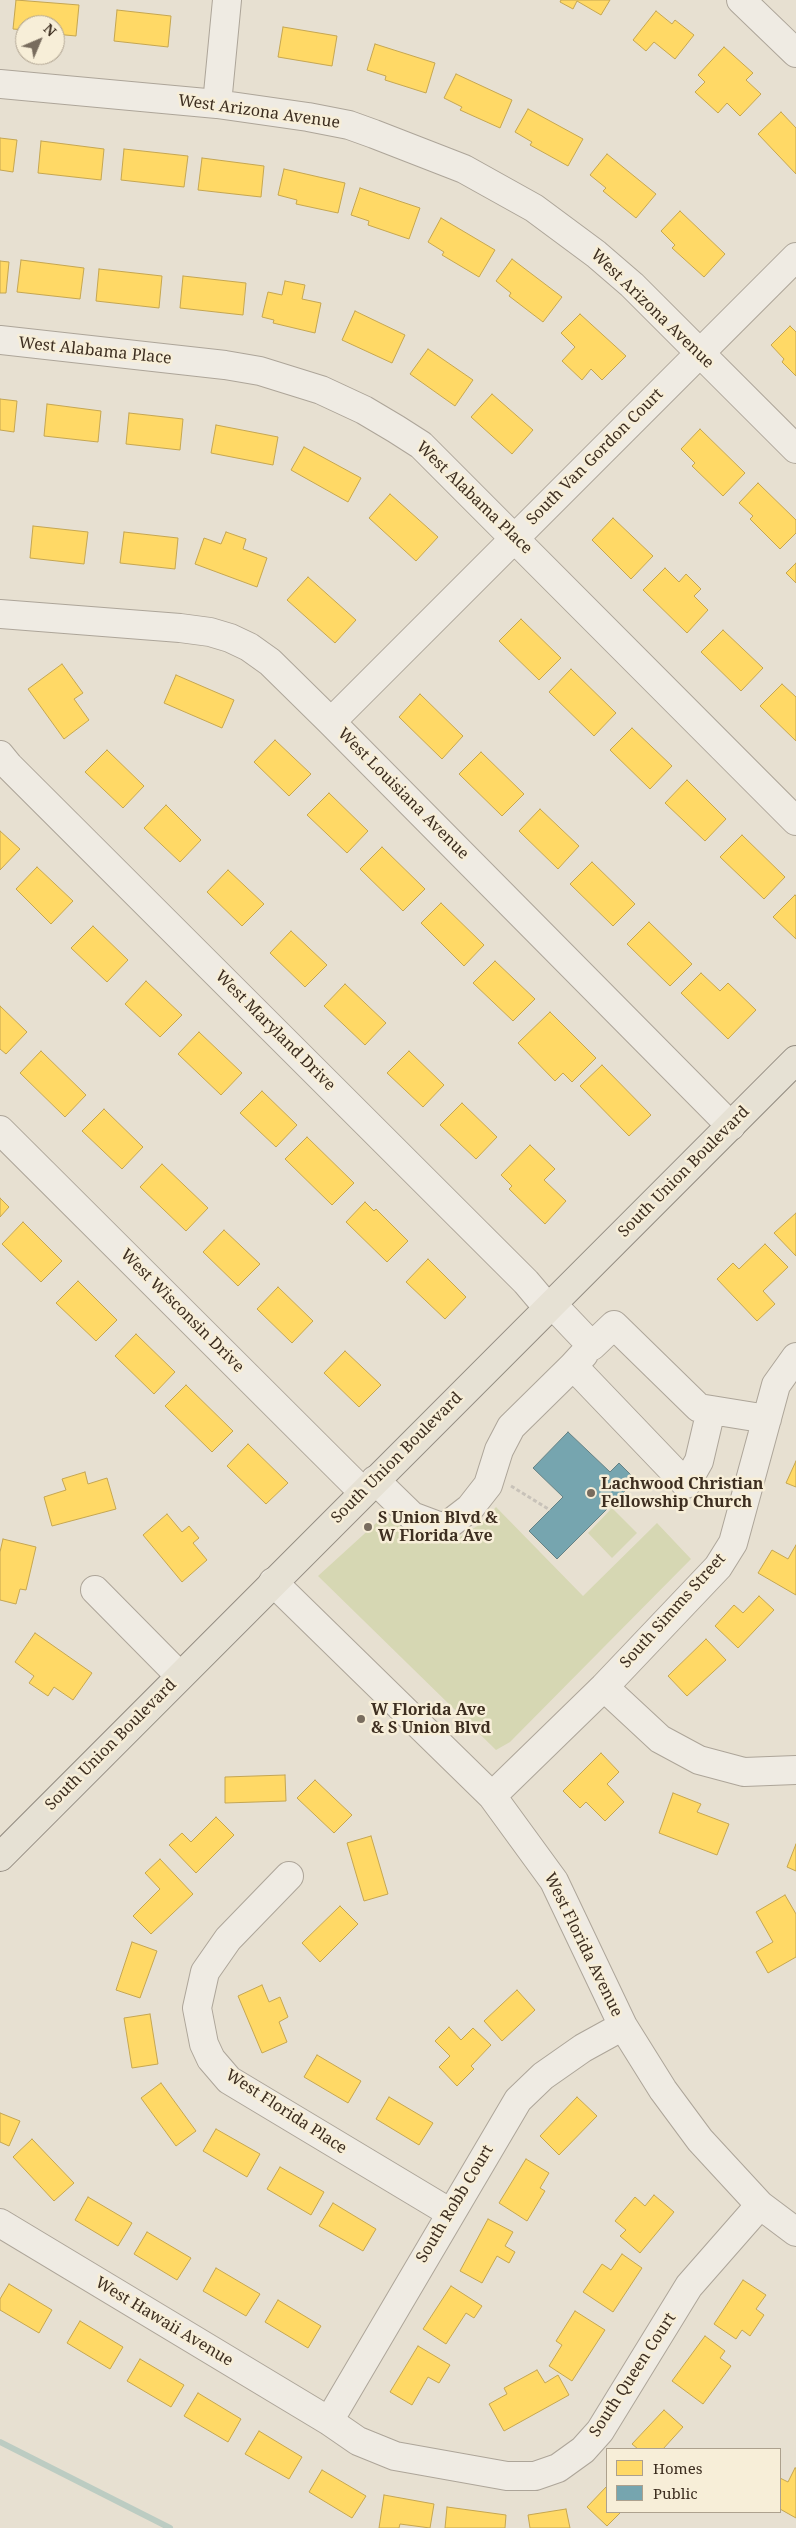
<!DOCTYPE html>
<html>
<head>
<meta charset="utf-8">
<style>
  body { margin:0 }
  #map { position:relative; width:796px; height:2528px; overflow:hidden; background:#e7e0d1; font-family:"Noto Serif",serif }
  canvas { display:block }
  .legend { position:absolute; left:606px; top:2448px; width:175px; height:65px; box-sizing:border-box; background:#f7eed8; border:1px solid #ada18e; margin:0; padding:6px 9px; list-style:none; font-size:15px; color:#3d2e20 }
  .legend li { display:flex; align-items:center; gap:10px; height:25px }
  .legend b { width:25px; border:1px solid #ada18e }
  .north { position:absolute; left:15px; top:15px; width:50px; height:50px; box-sizing:border-box; background:#f7eed8; border:1px solid #ada18e; border-radius:50%; rotate:45deg; font-size:14px; font-weight:700; line-height:20px; text-align:center; color:#3d2e20 }
  .north::after { content:''; display:block; margin:auto; width:18px; height:22px; background:#786c5e; clip-path:polygon(50% 0,100% 100%,50% 72%,0 100%) }
</style>
</head>
<body>
<div id="map">
<canvas width="796" height="2528"></canvas>
<ul class="legend">
<li><b style="height:14px;background:#ffd966"></b>Homes</li>
<li><b style="height:14px;background:#76a5af"></b>Public</li>
</ul>
<div class="north">N</div>
</div>
<script>
const ctx = document.querySelector('canvas').getContext('2d');
ctx.lineJoin = 'round';
function fill(path, color) { ctx.fillStyle = color; ctx.fill(path, 'evenodd'); }
const shape = rows => new Path2D(rows.map(r => 'M' + r).join(''));
function trace(path, color, width, dash) { ctx.strokeStyle = color; ctx.lineWidth = width; ctx.lineCap = dash ? 'butt' : 'round'; ctx.setLineDash(dash || []); ctx.stroke(path); }
function drawText(font, color, halo, rows, align = 'center') {
  ctx.font = font + ' "Noto Serif",serif'; ctx.lineWidth = 5; ctx.setLineDash([]); ctx.textBaseline = 'middle'; ctx.strokeStyle = halo; ctx.fillStyle = color; for (const [text, x, y, turn = 0] of rows) {
    ctx.save(); ctx.translate(x, y); ctx.rotate((+turn || 0) * Math.PI / 180); ctx.textAlign = isNaN(turn) ? turn : align; if (halo) ctx.strokeText(text, 0, 0); ctx.fillText(text, 0, 0); ctx.restore();
  }
}
fill(shape([
  [496,1507,583,1596,657,1523,691,1559,510,1742,496,1750,318,1576,385,1515,405,1529,432,1539,455,1540,482,1523],
  [612,1508,637,1533,612,1558,588,1533]
]), '#d6d7b3');
const homes = shape([
  [16,0,79,5,76,36,55,34,55,25,25,25,25,30,13,29,16,0],
  [561,0,610,0,601,15,577,1,573,9,560,2,561,0],
  [117,10,171,16,168,47,114,41,117,10],
  [656,11,672,24,675,20,694,35,675,59,654,42,646,51,633,40,656,11],
  [283,27,337,36,332,66,278,57,283,27],
  [375,44,435,63,426,93,385,80,386,76,367,70,375,44],
  [724,47,753,73,746,80,761,94,740,116,727,103,718,113,695,92,705,82,698,75,724,47],
  [456,74,512,100,500,128,460,110,462,107,444,98,456,74],
  [528,109,583,139,568,166,530,145,532,142,515,132,528,109],
  [781,112,796,128,796,174,758,134,781,112],
  [0,138,17,140,13,172,0,170,0,138],
  [41,141,104,149,101,180,38,173,41,141],
  [124,149,188,156,184,187,121,180,124,149],
  [607,154,656,194,636,218,603,191,606,188,590,175,607,154],
  [202,158,264,166,261,197,198,190,202,158],
  [284,169,345,183,338,213,296,204,297,200,278,195,284,169],
  [360,188,420,208,409,239,368,225,369,221,351,215,360,188],
  [680,211,725,254,704,277,672,248,675,245,661,231,680,211],
  [441,218,495,250,479,277,442,255,444,252,428,242,441,218],
  [512,259,562,297,543,322,509,296,511,293,496,281,512,259],
  [21,260,84,268,80,299,17,292,21,260],
  [0,261,9,262,6,293,0,293,0,261],
  [99,269,162,276,159,308,96,301,99,269],
  [183,276,246,283,243,315,180,308,183,276],
  [285,281,305,285,302,299,321,303,315,333,273,323,274,320,262,317,268,292,282,295,285,281],
  [355,311,405,335,392,363,342,340,355,311],
  [580,314,626,356,602,380,591,369,582,380,562,361,575,347,561,333,580,314],
  [790,326,796,332,796,376,782,362,784,359,771,345,790,326],
  [428,349,473,380,455,406,410,374,428,349],
  [492,394,533,430,512,454,471,417,492,394],
  [0,399,17,401,14,432,0,430,0,399],
  [47,404,101,411,98,442,44,436,47,404],
  [129,413,183,419,180,450,126,444,129,413],
  [216,425,278,437,273,465,211,453,216,425],
  [700,429,745,473,723,496,692,466,695,463,681,449,700,429],
  [304,447,361,478,348,502,291,470,304,447],
  [758,483,796,520,796,533,780,549,750,519,753,516,739,503,758,483],
  [390,494,438,537,416,561,369,518,390,494],
  [613,518,653,556,631,579,592,540,613,518],
  [33,526,88,532,84,564,30,558,33,526],
  [124,532,178,538,175,569,120,563,124,532],
  [226,532,246,539,243,549,267,558,257,587,195,564,204,538,221,544,226,532],
  [796,563,796,583,786,573,796,563],
  [665,568,679,582,686,574,701,589,694,596,708,610,687,633,643,590,665,568],
  [308,577,356,620,335,643,287,600,308,577],
  [521,619,561,658,539,680,499,641,521,619],
  [723,630,763,668,741,691,701,652,723,630],
  [62,664,83,693,74,699,89,720,64,739,28,689,62,664],
  [571,669,616,713,594,736,549,692,571,669],
  [176,675,234,700,222,728,164,703,176,675],
  [782,684,796,697,796,741,760,706,782,684],
  [420,694,463,736,442,759,399,717,420,694],
  [632,728,672,766,650,789,610,750,632,728],
  [275,740,311,774,289,796,254,762,275,740],
  [107,750,144,786,123,808,85,772,107,750],
  [481,752,524,794,502,816,459,774,481,752],
  [687,780,726,819,705,841,665,803,687,780],
  [329,793,368,831,347,853,307,815,329,793],
  [166,805,201,840,180,862,144,828,166,805],
  [540,809,579,846,558,869,519,831,540,809],
  [0,831,20,849,0,870,0,831],
  [742,835,785,877,764,899,720,857,742,835],
  [382,847,425,889,403,911,360,869,382,847],
  [592,862,635,904,613,926,570,884,592,862],
  [37,867,73,901,51,924,16,889,37,867],
  [228,870,264,904,242,926,207,892,228,870],
  [795,895,796,896,796,939,773,917,795,895],
  [441,903,484,945,464,966,421,923,441,903],
  [649,922,692,964,670,986,627,944,649,922],
  [93,926,128,960,107,982,71,948,93,926],
  [291,931,327,965,305,987,270,953,291,931],
  [495,961,535,999,513,1021,473,983,495,961],
  [701,973,720,991,728,983,756,1010,728,1039,681,993,701,973],
  [146,981,182,1015,160,1037,125,1004,146,981],
  [345,984,386,1023,365,1045,324,1006,345,984],
  [0,1006,27,1032,6,1054,0,1049,0,1006],
  [550,1012,596,1058,572,1082,563,1073,555,1081,518,1043,550,1012],
  [199,1032,242,1073,221,1095,178,1054,199,1032],
  [41,1051,86,1095,65,1117,20,1073,41,1051],
  [409,1051,444,1085,423,1107,387,1073,409,1051],
  [602,1065,651,1115,629,1136,580,1086,602,1065],
  [262,1091,297,1125,276,1147,240,1113,262,1091],
  [462,1103,497,1137,476,1159,440,1125,462,1103],
  [104,1109,143,1147,122,1169,82,1131,104,1109],
  [307,1137,354,1183,332,1205,285,1159,307,1137],
  [530,1145,555,1169,544,1180,566,1201,545,1224,509,1189,512,1186,501,1175,530,1145],
  [162,1164,208,1208,186,1231,140,1187,162,1164],
  [0,1198,9,1207,0,1217,0,1198],
  [365,1202,374,1211,376,1209,408,1241,387,1262,346,1222,365,1202],
  [796,1213,796,1256,774,1233,796,1213],
  [23,1222,62,1261,41,1282,2,1244,23,1222],
  [224,1230,260,1264,238,1286,203,1252,224,1230],
  [765,1244,788,1267,763,1291,775,1304,757,1321,717,1279,733,1263,739,1269,765,1244],
  [428,1259,466,1297,445,1319,406,1282,428,1259],
  [78,1281,117,1320,96,1341,56,1303,78,1281],
  [278,1287,313,1321,292,1343,257,1309,278,1287],
  [136,1334,175,1372,154,1394,115,1356,136,1334],
  [345,1351,381,1385,359,1407,324,1373,345,1351],
  [186,1385,233,1431,212,1452,165,1406,186,1385],
  [248,1444,288,1483,266,1504,227,1466,248,1444],
  [796,1461,796,1487,786,1483,796,1461],
  [85,1472,88,1484,107,1478,116,1509,52,1526,44,1497,66,1490,62,1479,85,1472],
  [167,1514,182,1532,189,1526,199,1538,193,1543,207,1560,182,1582,143,1535,167,1514],
  [3,1539,36,1547,26,1590,20,1589,16,1604,0,1600,0,1552,3,1539],
  [796,1545,796,1595,758,1573,772,1550,788,1559,796,1545],
  [759,1596,774,1610,738,1648,715,1626,734,1605,743,1613,759,1596],
  [35,1633,92,1673,73,1700,54,1687,48,1696,29,1683,34,1676,15,1662,35,1633],
  [706,1639,726,1660,687,1696,668,1676,706,1639],
  [601,1753,619,1772,607,1784,624,1802,605,1821,586,1802,580,1808,563,1791,601,1753],
  [285,1775,286,1801,225,1803,225,1777,285,1775],
  [315,1780,352,1815,334,1833,297,1798,315,1780],
  [673,1793,701,1804,697,1812,729,1824,717,1855,659,1833,673,1793],
  [216,1817,234,1835,196,1873,169,1845,182,1833,191,1842,216,1817],
  [371,1836,388,1894,364,1901,347,1843,371,1836],
  [796,1844,796,1871,787,1867,796,1844],
  [160,1859,193,1894,151,1934,133,1916,160,1889,145,1873,160,1859],
  [785,1895,796,1914,796,1957,768,1973,756,1952,773,1942,756,1912,785,1895],
  [340,1906,358,1924,320,1962,302,1943,340,1906],
  [132,1942,157,1951,140,1998,116,1990,132,1942],
  [262,1985,269,2002,280,1997,288,2017,279,2022,287,2042,262,2053,238,1996,262,1985],
  [517,1990,535,2010,502,2041,484,2021,517,1990],
  [150,2014,158,2064,132,2068,124,2018,150,2014],
  [449,2027,461,2040,473,2028,491,2045,471,2066,474,2069,457,2086,439,2067,450,2056,435,2041,449,2027],
  [317,2055,361,2081,348,2103,304,2077,317,2055],
  [161,2083,196,2131,176,2146,141,2098,161,2083],
  [389,2097,433,2123,419,2145,376,2119,389,2097],
  [577,2097,597,2116,559,2155,540,2136,577,2097],
  [0,2113,20,2121,9,2146,0,2142,0,2113],
  [216,2129,260,2154,247,2177,203,2151,216,2129],
  [32,2139,74,2183,54,2201,13,2157,32,2139],
  [526,2159,549,2173,540,2188,545,2191,527,2221,499,2203,526,2159],
  [280,2167,324,2192,311,2215,267,2189,280,2167],
  [654,2195,674,2212,640,2253,620,2236,626,2230,615,2221,635,2197,645,2206,654,2195],
  [88,2197,132,2223,118,2246,75,2220,88,2197],
  [333,2203,376,2229,363,2251,319,2226,333,2203],
  [488,2219,513,2232,505,2246,515,2252,509,2263,497,2256,482,2283,460,2271,488,2219],
  [147,2232,191,2258,177,2280,134,2254,147,2232],
  [622,2254,642,2268,613,2312,583,2292,602,2264,611,2270,622,2254],
  [216,2268,260,2294,246,2316,203,2291,216,2268],
  [743,2280,766,2295,756,2309,764,2315,750,2336,742,2330,736,2339,714,2324,743,2280],
  [9,2284,52,2310,39,2333,0,2310,0,2299,9,2284],
  [451,2286,482,2306,474,2318,466,2313,446,2344,423,2329,451,2286],
  [278,2300,321,2326,308,2348,265,2322,278,2300],
  [575,2311,605,2330,572,2381,549,2366,562,2345,556,2341,575,2311],
  [80,2321,123,2347,110,2369,67,2343,80,2321],
  [705,2336,725,2351,720,2358,731,2366,703,2404,672,2381,705,2336],
  [418,2346,450,2365,439,2383,428,2377,412,2405,390,2392,418,2346],
  [140,2359,184,2385,171,2407,127,2381,140,2359],
  [537,2370,545,2383,558,2375,569,2395,504,2431,489,2404,507,2394,504,2388,537,2370],
  [198,2393,241,2419,228,2442,184,2416,198,2393],
  [664,2410,683,2427,663,2449,638,2449,632,2444,664,2410],
  [259,2431,302,2457,289,2479,245,2454,259,2431],
  [795,2468,796,2468,796,2518,780,2509,780,2478,788,2482,795,2468],
  [322,2470,366,2496,352,2518,309,2492,322,2470],
  [607,2486,607,2512,621,2512,607,2526,587,2507,607,2486],
  [384,2495,434,2504,430,2528,400,2524,399,2528,379,2528,384,2495],
  [447,2507,506,2515,505,2528,445,2528,447,2507],
  [566,2509,570,2528,530,2528,528,2515,566,2509]
]);
fill(homes, '#ffd966');
trace(homes, '#c5a651', 1);
const public = shape([
  [568,1432,610,1472,619,1463,631,1475,622,1484,627,1489,557,1559,529,1531,563,1497,533,1468,568,1432]
]);
fill(public, '#76a5af');
trace(public, '#658184', 1);
trace(shape([
  [0,2442,170,2528]
]), '#bcccc2', 6);
const minor = shape([
  [741,0,796,53],
  [0,84,217,104,308,117,349,125,374,134,464,169,534,208,596,254,632,285,796,449],
  [217,104,227,0],
  [0,340,225,365,260,371,321,390,364,410,396,429,421,445,796,821],
  [0,614,180,628,210,632,230,638,249,647,270,662,331,722,731,1126],
  [331,722,796,257],
  [0,755,9,766,526,1282,548,1308],
  [0,1130,363,1492],
  [552,1304,592,1346,614,1325,699,1408,767,1419],
  [584,1354,573,1366,686,1484,699,1461,711,1410],
  [375,1480,412,1516,444,1528,470,1508,488,1485,499,1450,511,1427,573,1366],
  [273,1582,492,1796,554,1881,623,2026,663,2090,700,2140,760,2205,796,2232],
  [95,1590,180,1676],
  [604,1687,660,1739,699,1760,744,1772,796,1770],
  [492,1796,604,1687,718,1567,733,1543,776,1385,796,1357],
  [289,1876,228,1939,205,1972,197,2008,204,2044,211,2059,229,2080,449,2212],
  [0,2223,329,2421,358,2441,395,2456,507,2476,535,2476,558,2468,583,2450,600,2431,689,2286,760,2205],
  [329,2421,518,2100,543,2076,583,2048,623,2026]
]);
const major = shape([
  [0,1857,796,1060]
]);
trace(minor, '#ada599', 30);
trace(major, '#928b80', 30);
trace(shape([
  [511,1486,550,1510]
]), '#c8c2b9', 3, [4, 2.5]);
trace(minor, '#efebe3', 28);
trace(major, '#e6e1d4', 28);
for (const [x, y, r, color] of [
  [591,1493,5,"#786c5e"],
  [368,1527,5,"#786c5e"],
  [361,1719,5,"#786c5e"]
]) { const dot = new Path2D(); dot.arc(x, y, r, 0, 2 * Math.PI); ctx.fillStyle = color; ctx.fill(dot); trace(dot, '#f7eed8', 2); }
drawText('16px', '#3d2e20', '#f7eed8', [
  ["West Arizona Avenue",259,112,8],
  ["West Arizona Avenue",652,309,44],
  ["West Alabama Place",95,351,6],
  ["South Van Gordon Court",595,457,-45],
  ["West Alabama Place",474,498,44],
  ["West Louisiana Avenue",403,794,45],
  ["West Maryland Drive",275,1031,45],
  ["South Union Boulevard",684,1172,-45],
  ["West Wisconsin Drive",182,1311,45],
  ["South Union Boulevard",397,1458,-45],
  ["South Simms Street",673,1611,-48],
  ["South Union Boulevard",111,1745,-45],
  ["West Florida Avenue",583,1945,64],
  ["West Florida Place",286,2112,33],
  ["South Robb Court",455,2204,-59],
  ["West Hawaii Avenue",164,2322,31],
  ["South Queen Court",633,2375,-57]
]);
drawText('bold 16px', '#3d2e20', '#f7eed8', [
  ["Lachwood Christian",601,1484],
  ["Fellowship Church",601,1502],
  ["S Union Blvd &",378,1518],
  ["W Florida Ave",378,1536],
  ["W Florida Ave",371,1710],
  ["& S Union Blvd",371,1728]
], 'left');
</script>
</body>
</html>
